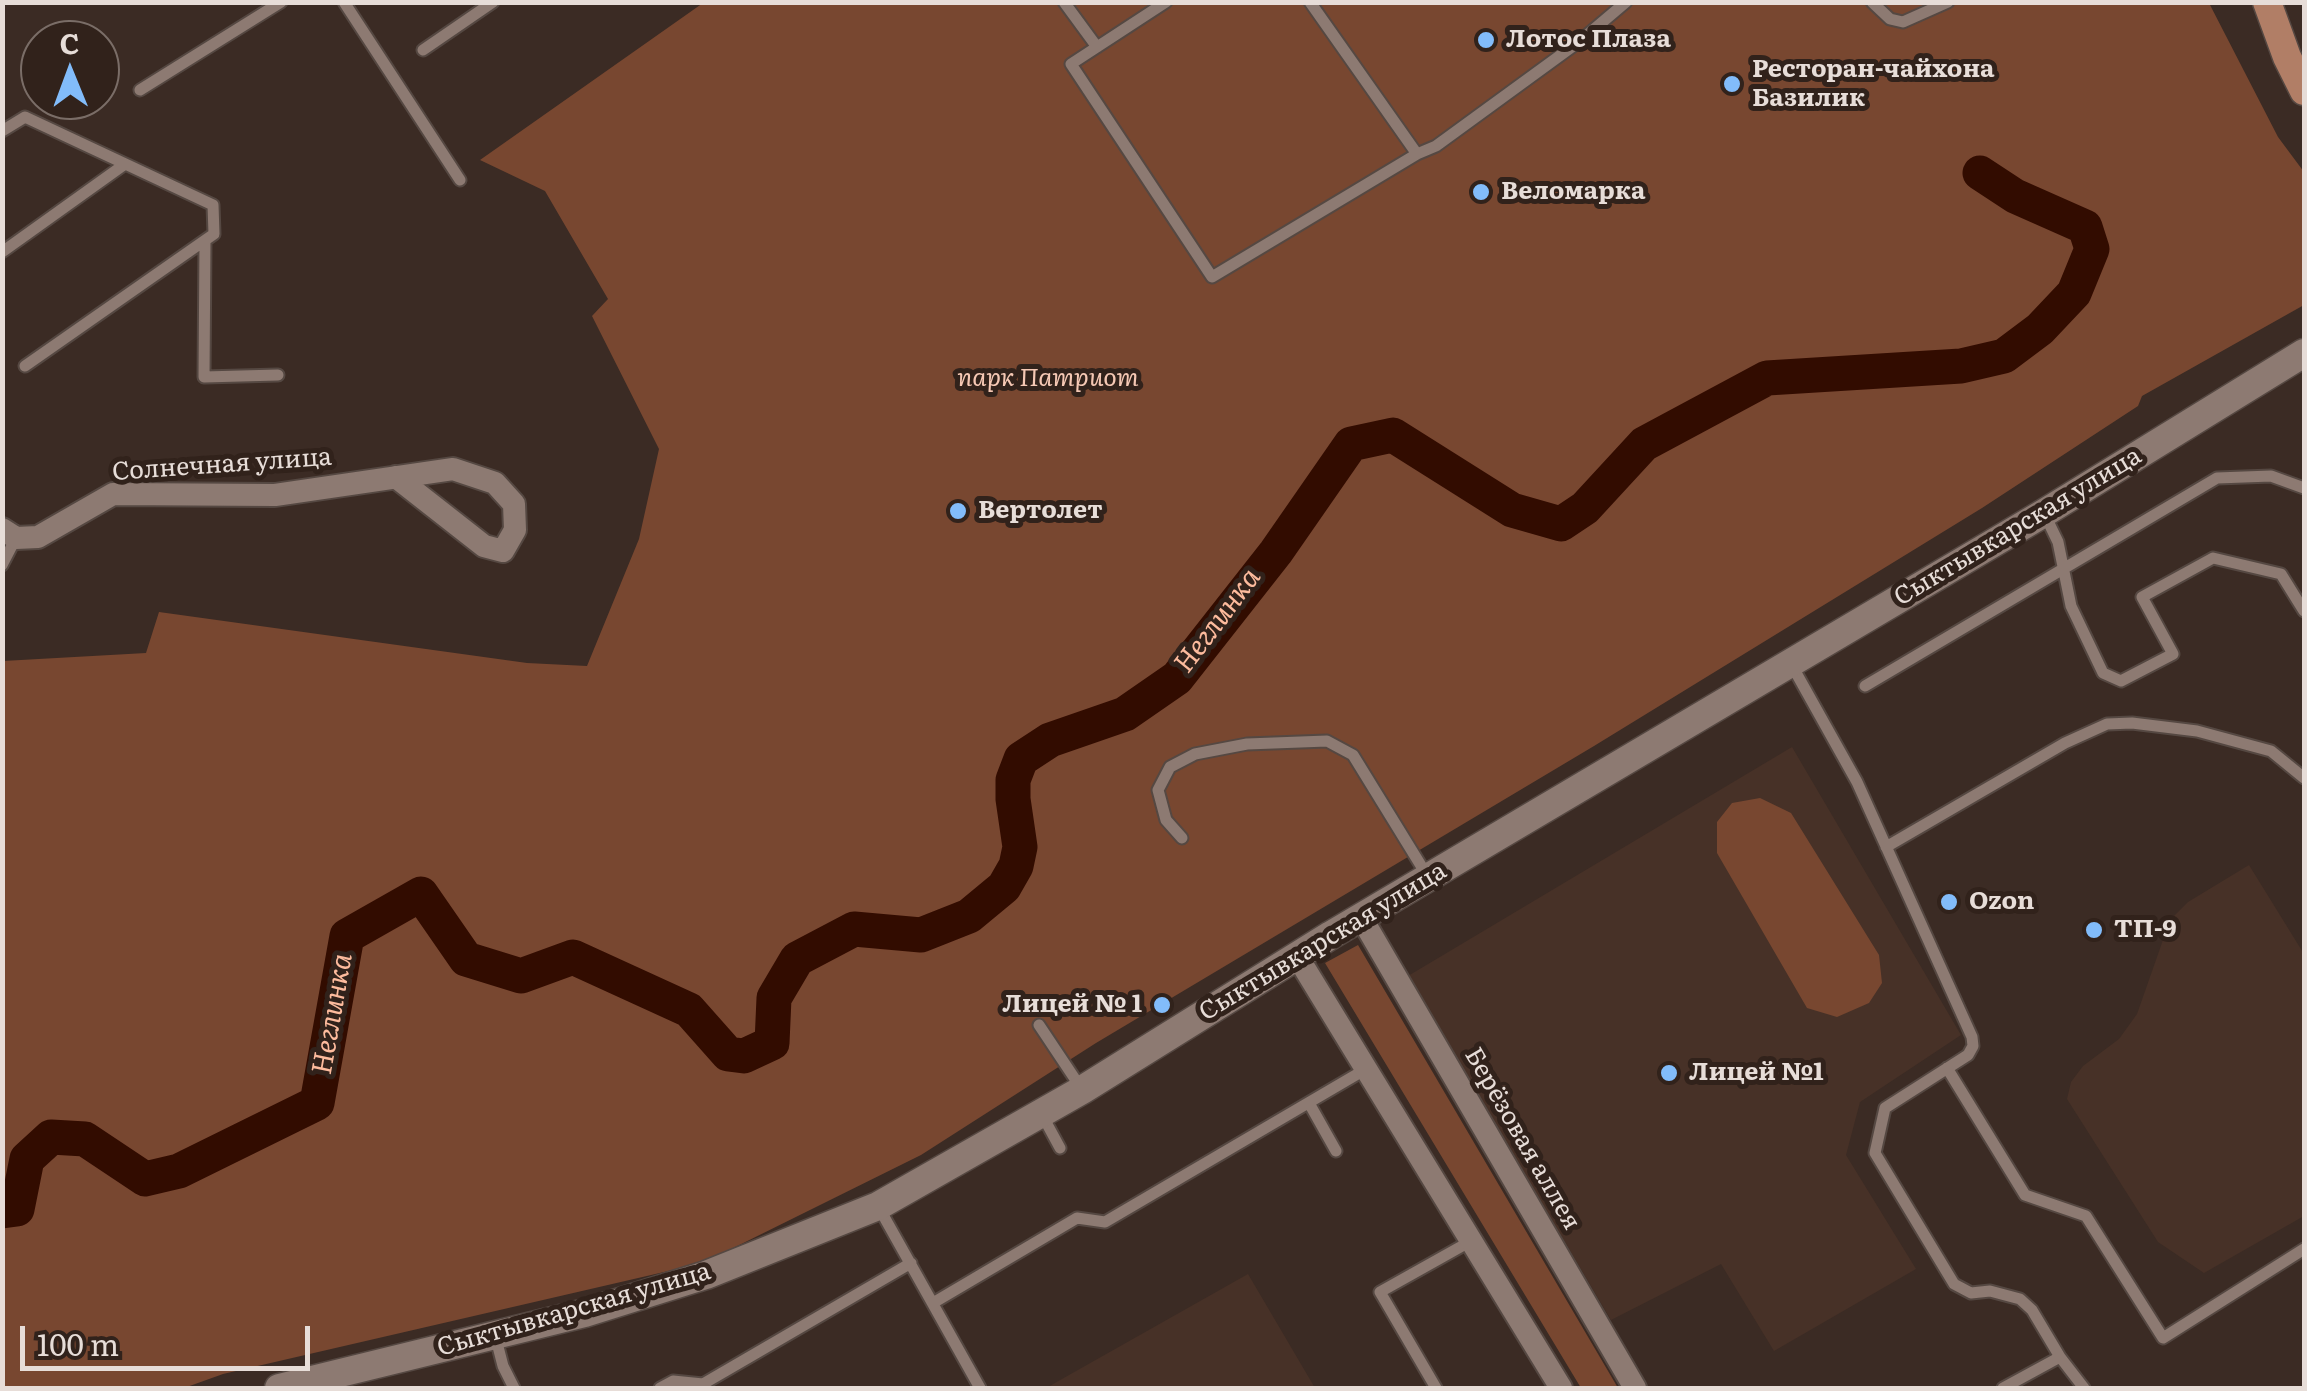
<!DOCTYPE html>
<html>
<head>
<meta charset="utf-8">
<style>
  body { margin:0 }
  #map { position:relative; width:2307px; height:1391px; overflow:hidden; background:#3b2b24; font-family:Literata,serif }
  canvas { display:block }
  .frame { position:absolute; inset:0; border:5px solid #e7ddd8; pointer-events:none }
  .north { position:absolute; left:20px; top:20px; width:100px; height:100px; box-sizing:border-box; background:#31221b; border:2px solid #7a6d67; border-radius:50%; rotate:359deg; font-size:28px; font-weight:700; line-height:40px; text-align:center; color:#e7ddd8 }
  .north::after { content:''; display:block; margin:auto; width:35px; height:45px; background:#82bcfa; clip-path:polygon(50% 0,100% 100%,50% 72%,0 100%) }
  .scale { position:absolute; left:20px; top:1326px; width:290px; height:45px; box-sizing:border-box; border:5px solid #e7ddd8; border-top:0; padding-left:12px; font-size:30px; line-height:35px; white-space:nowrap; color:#e7ddd8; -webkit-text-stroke:8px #31221b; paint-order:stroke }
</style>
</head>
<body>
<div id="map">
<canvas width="2307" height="1391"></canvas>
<div class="frame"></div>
<div class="north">С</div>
<div class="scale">100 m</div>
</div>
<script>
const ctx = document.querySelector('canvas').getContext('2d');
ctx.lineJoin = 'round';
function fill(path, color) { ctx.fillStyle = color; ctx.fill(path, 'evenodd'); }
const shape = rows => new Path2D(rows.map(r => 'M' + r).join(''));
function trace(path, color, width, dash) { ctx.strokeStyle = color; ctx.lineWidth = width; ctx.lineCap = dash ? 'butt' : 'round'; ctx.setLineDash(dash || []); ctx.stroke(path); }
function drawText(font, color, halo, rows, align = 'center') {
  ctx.font = font + ' Literata,serif'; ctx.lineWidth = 10; ctx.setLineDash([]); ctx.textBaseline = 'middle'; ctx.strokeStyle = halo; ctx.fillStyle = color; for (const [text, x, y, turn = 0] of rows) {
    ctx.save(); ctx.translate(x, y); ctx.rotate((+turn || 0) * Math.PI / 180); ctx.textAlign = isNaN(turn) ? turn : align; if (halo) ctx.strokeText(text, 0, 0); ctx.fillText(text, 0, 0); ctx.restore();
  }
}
fill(shape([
  [1792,747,1961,1035,1860,1102,1846,1155,1916,1269,1774,1351,1721,1264,1611,1320,1408,976],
  [2249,865,2304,954,2304,1216,2204,1273,2158,1242,2067,1099,2071,1082,2083,1066,2119,1039,2137,1014,2170,920,2188,902],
  [1248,1274,1315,1388,1046,1388]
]), '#473127');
fill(shape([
  [703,3,2209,3,2278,137,2304,172,2304,305,2142,396,2138,406,1982,508,1594,746,1096,1043,921,1155,703,1263,223,1374,184,1388,3,1388,3,661,146,653,159,612,527,663,587,666,639,539,659,449,592,316,608,299,545,191,480,160],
  [1760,798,1791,813,1879,955,1882,983,1869,1003,1837,1017,1807,1008,1717,853,1717,822,1732,803],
  [1358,945,1618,1388,1581,1388,1325,963]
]), '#784730');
trace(shape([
  [2,1211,17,1209,27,1159,51,1137,85,1139,145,1179,179,1171,317,1103,347,936,421,894,466,959,521,976,573,957,689,1010,728,1054,744,1056,772,1043,774,998,797,959,854,929,921,935,969,916,1004,887,1016,866,1020,847,1013,799,1013,780,1021,759,1050,740,1125,714,1177,678,1276,552,1351,444,1393,435,1512,510,1561,524,1585,508,1644,444,1767,378,1961,366,2004,356,2040,329,2074,293,2092,249,2085,227,2015,196,1980,173]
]), '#320c00', 35);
const service = shape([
  [344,2,460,180],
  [1064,2,1097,47],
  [1166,2,1071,64,1212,277,1417,154],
  [1310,2,1417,154,1436,146,1580,41,1626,2],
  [1872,2,1890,19,1903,22,1948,2],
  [423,50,493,2],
  [140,90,281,2],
  [2,131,25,117,213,205,214,234,25,366],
  [205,241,204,377,278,375],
  [2,252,125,164],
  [2044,513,2058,542,2071,606,2103,673,2121,681,2173,654,2142,597,2213,558,2281,574,2304,611],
  [2,565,16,538],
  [1790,662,1857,782,1972,1037,1973,1046,1968,1055,1885,1108,1875,1153,1954,1284,1971,1293,1990,1291,2020,1299,2032,1310,2060,1357,2084,1388],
  [1865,686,2217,478,2271,476,2304,488],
  [1182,838,1166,820,1158,790,1170,767,1195,754,1247,744,1327,741,1353,755,1428,877],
  [1886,847,2065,743,2107,724,2132,723,2197,731,2271,751,2304,778],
  [1039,1025,1081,1088],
  [1947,1068,2025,1195,2086,1216,2163,1338,2304,1249],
  [1309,1103,1336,1151],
  [1047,1124,1060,1148],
  [878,1206,980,1388],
  [933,1303,1077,1218,1105,1222,1366,1069],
  [495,1335,503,1366,514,1388],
  [660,1388,673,1381,703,1384,911,1263],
  [1436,1388,1380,1292,1471,1241],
  [2003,1388,2060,1357]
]);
const minor = shape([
  [2,529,16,538,38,537,113,494,275,495,453,469,495,483,514,504,515,530,503,551,484,546,396,477],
  [1361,917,1635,1388],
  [1297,956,1561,1388]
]);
const tertiary = shape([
  [279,1388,585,1313,706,1275,878,1206,1082,1090,1331,935,2044,513,2304,353]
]);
const primary = shape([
  [2267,2,2287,57,2304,91]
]);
trace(service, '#554842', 15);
trace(minor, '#554842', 26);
trace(tertiary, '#554842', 31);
trace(primary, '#554842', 31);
trace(service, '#8d7a72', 11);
trace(minor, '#8d7a72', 22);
trace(tertiary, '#8d7a72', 28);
trace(primary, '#b17e66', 28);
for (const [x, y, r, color] of [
  [1486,40,10,"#82bcfa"],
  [1732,84,10,"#82bcfa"],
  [1481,192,10,"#82bcfa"],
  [958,511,10,"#82bcfa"],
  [1949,902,10,"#82bcfa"],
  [2094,930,10,"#82bcfa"],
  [1162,1005,10,"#82bcfa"],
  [1669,1073,10,"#82bcfa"]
]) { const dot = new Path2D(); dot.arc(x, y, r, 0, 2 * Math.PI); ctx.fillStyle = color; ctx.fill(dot); trace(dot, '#31221b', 4); }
drawText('bold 25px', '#e7ddd8', '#31221b', [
  ["Лотос Плаза",1506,40],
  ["Ресторан-чайхона",1752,70],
  ["Базилик",1752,99],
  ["Веломарка",1501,192],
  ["Вертолет",978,511],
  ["Ozon",1969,902],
  ["ТП-9",2114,930],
  ["Лицей № 1",1142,1005,"right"],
  ["Лицей №1",1689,1073]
], 'left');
drawText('italic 25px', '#f5c8b4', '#31221b', [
  ["парк Патриот",1048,379]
]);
drawText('25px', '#e7ddd8', '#31221b', [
  ["Солнечная улица",222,465,-4],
  ["Сыктывкарская улица",2018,527,-31],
  ["Сыктывкарская улица",1323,942,-31],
  ["Берёзовая аллея",1522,1139,60],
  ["Сыктывкарская улица",574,1310,-16]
]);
drawText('italic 28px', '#fdbb9d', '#31221b', [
  ["Неглинка",1218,621,-53],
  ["Неглинка",333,1014,-80]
]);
</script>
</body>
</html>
